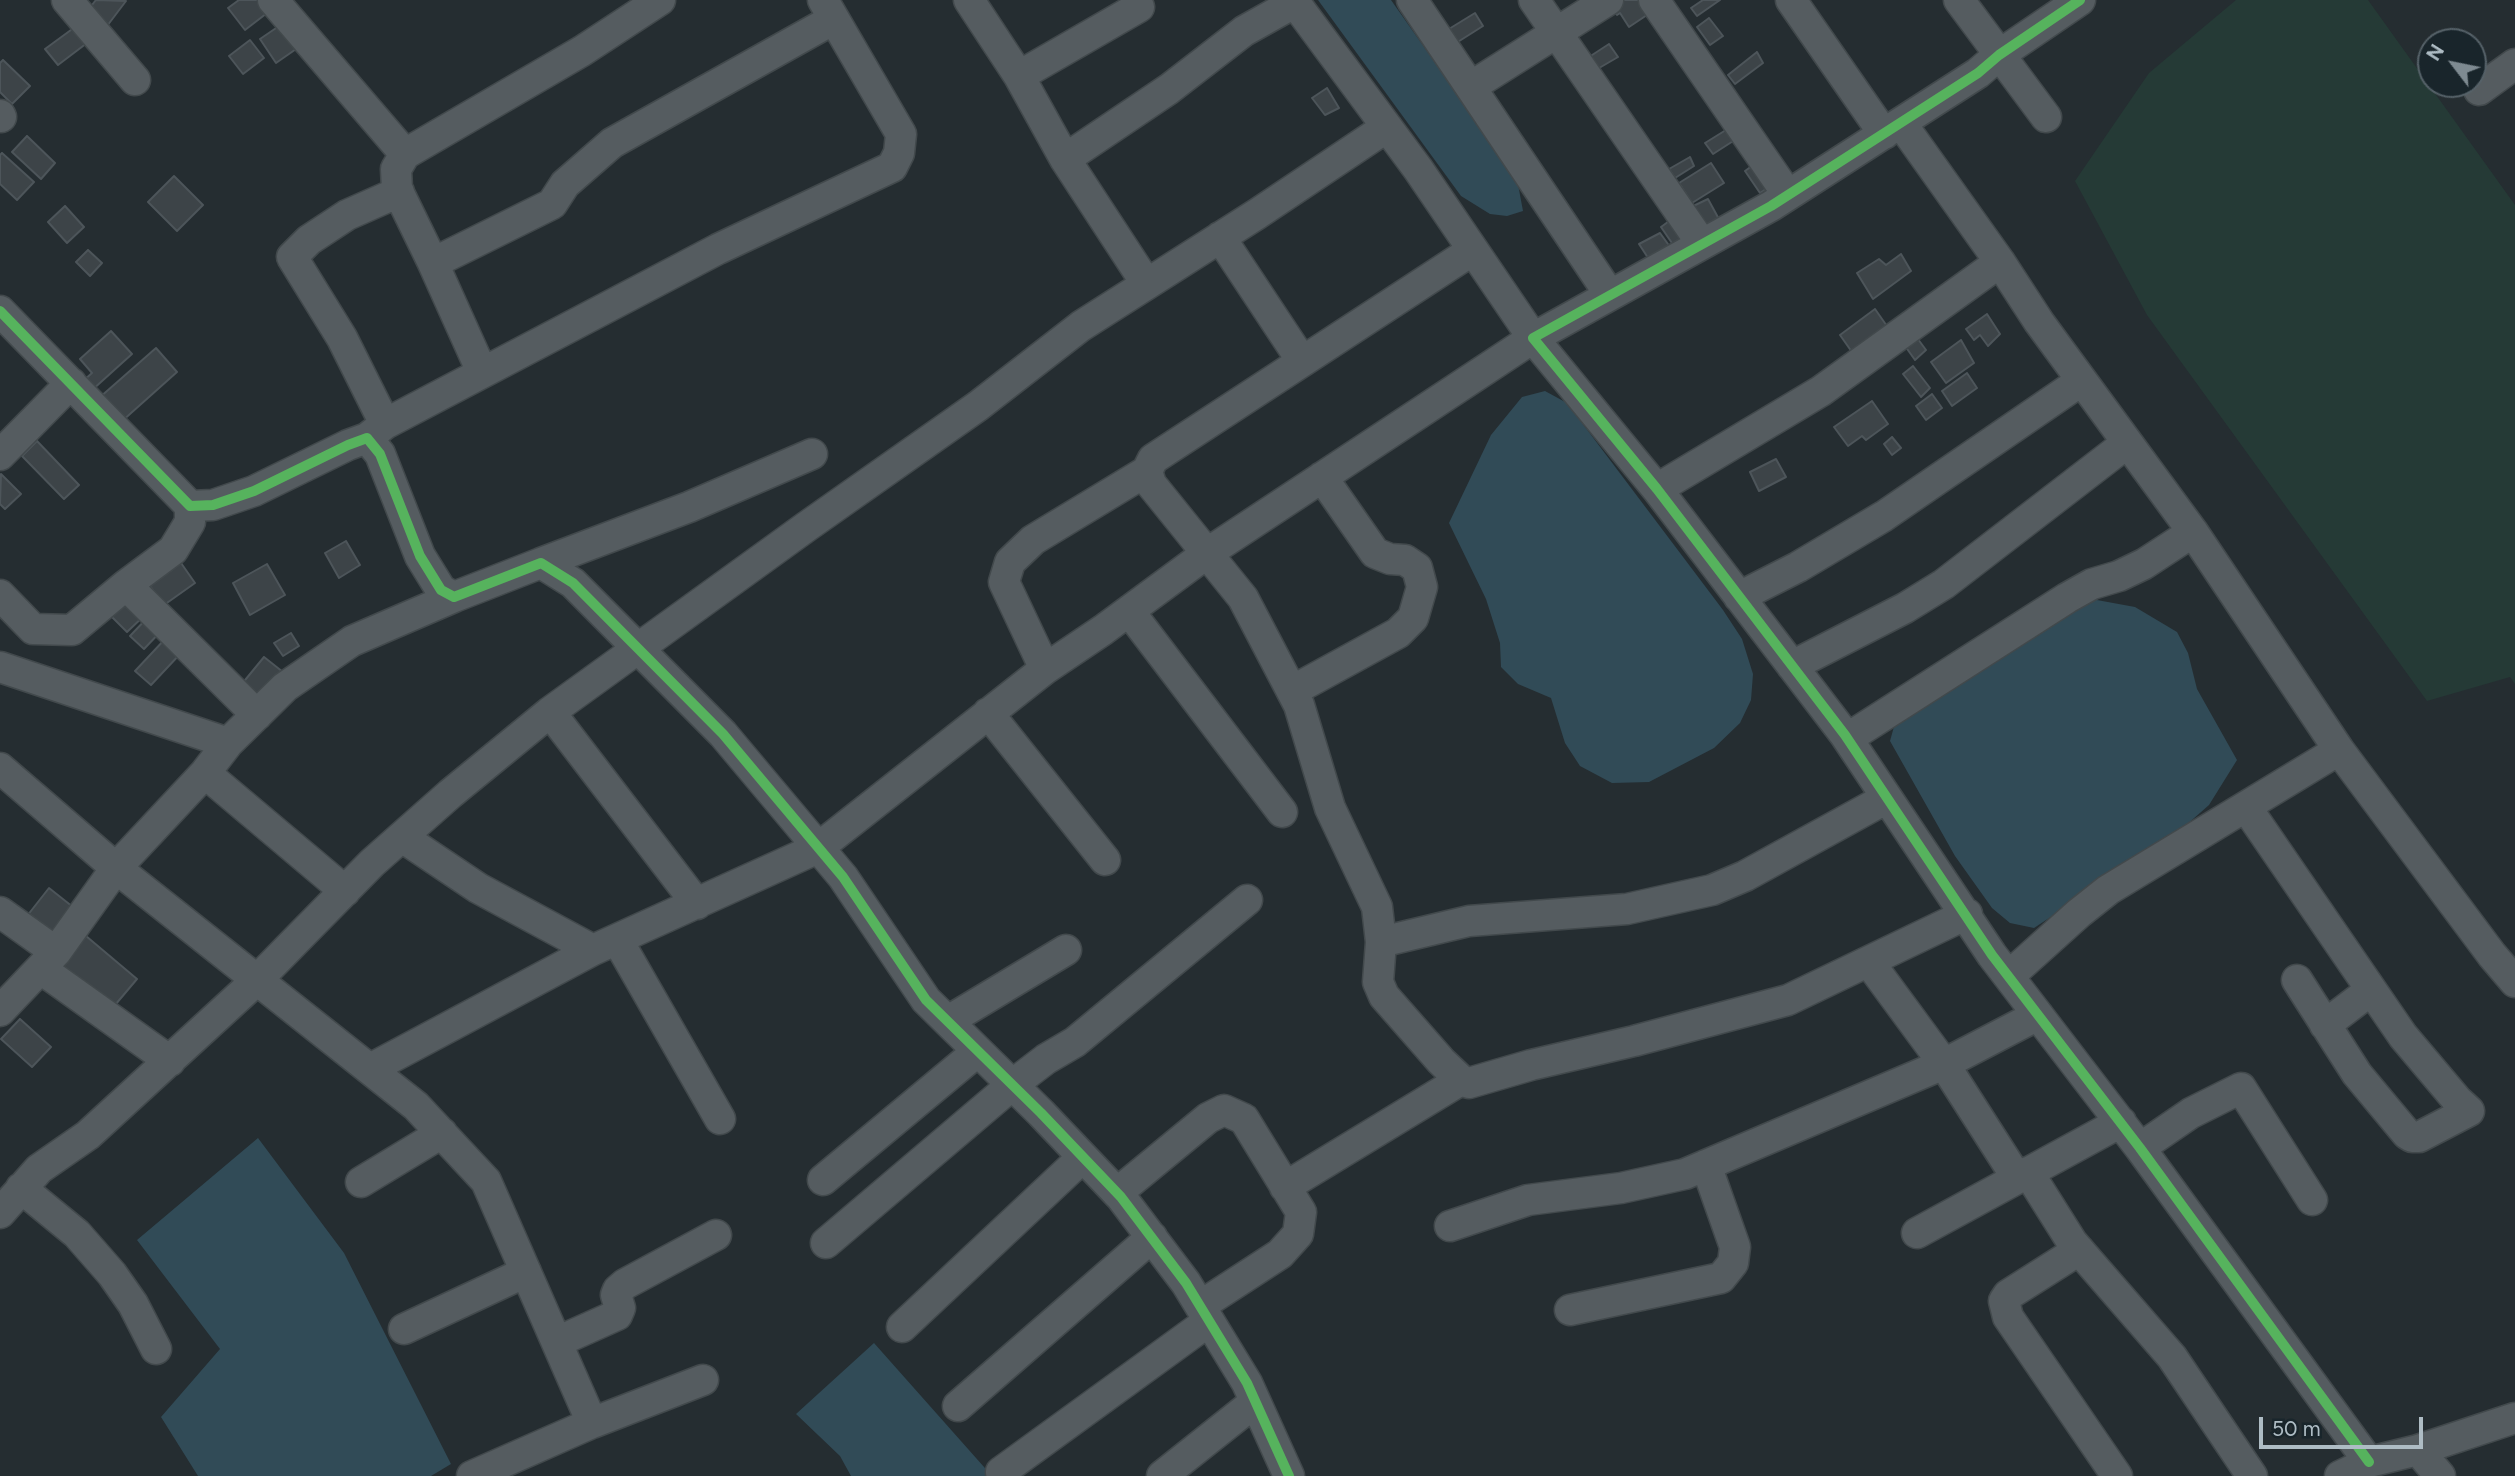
<!DOCTYPE html>
<html>
<head>
<meta charset="utf-8">
<style>
  body { margin:0 }
  #map { position:relative; width:2515px; height:1476px; overflow:hidden; background:#252d31; font-family:Figtree,sans-serif }
  canvas { display:block }
  .north { position:absolute; left:2417px; top:28px; width:70px; height:70px; box-sizing:border-box; background:#19252b; border:2px solid #556168; border-radius:50%; rotate:302deg; font-size:19px; font-weight:700; line-height:28px; text-align:center; color:#aebcc4 }
  .north::after { content:''; display:block; margin:auto; width:24px; height:32px; background:#7e8a91; clip-path:polygon(50% 0,100% 100%,50% 72%,0 100%) }
  .scale { position:absolute; left:2259px; top:1417px; width:164px; height:32px; box-sizing:border-box; border:4px solid #aebcc4; border-top:0; padding-left:9px; font-size:21px; line-height:24px; white-space:nowrap; color:#aebcc4; -webkit-text-stroke:5px #19252b; paint-order:stroke }
</style>
</head>
<body>
<div id="map">
<canvas width="2515" height="1476"></canvas>
<div class="north">N</div>
<div class="scale">50 m</div>
</div>
<script>
const ctx = document.querySelector('canvas').getContext('2d');
ctx.lineJoin = 'round';
function fill(path, color) { ctx.fillStyle = color; ctx.fill(path, 'evenodd'); }
const shape = rows => new Path2D(rows.map(r => 'M' + r).join(''));
function trace(path, color, width, dash) { ctx.strokeStyle = color; ctx.lineWidth = width; ctx.lineCap = dash ? 'butt' : 'round'; ctx.setLineDash(dash || []); ctx.stroke(path); }
fill(shape([
  [2236,0,2368,0,2515,205,2515,684,2510,677,2427,701,2147,315,2075,181,2149,73]
]), '#253a36');
fill(shape([
  [1318,0,1391,0,1517,179,1523,211,1507,216,1490,214,1461,196],
  [1545,391,1567,403,1723,610,1742,639,1753,674,1751,700,1740,723,1714,748,1649,782,1612,783,1580,766,1565,743,1551,698,1518,684,1501,667,1500,643,1486,599,1449,523,1491,435,1522,397],
  [2086,598,2135,607,2177,632,2188,653,2197,689,2237,760,2209,805,2176,834,2034,928,2010,923,1992,908,1955,856,1890,741,1895,723],
  [258,1138,344,1253,451,1464,431,1476,198,1476,161,1417,220,1349,137,1240],
  [874,1343,992,1476,851,1476,840,1456,796,1414]
]), '#314b57');
const building = shape([
  [96,0,126,1,104,30,84,15,96,0],
  [239,0,263,0,271,10,245,30,228,8,239,0],
  [1620,0,1650,0,1656,9,1629,27,1620,13,1617,15,1610,6,1620,0],
  [1703,0,1720,0,1697,16,1691,8,1703,0],
  [1475,13,1483,26,1453,45,1444,32,1475,13],
  [1709,18,1723,36,1710,45,1697,27,1709,18],
  [282,24,299,47,276,63,260,39,282,24],
  [75,27,87,43,58,65,45,49,75,27],
  [250,40,264,58,243,74,229,56,250,40],
  [1609,44,1618,57,1594,71,1586,59,1609,44],
  [1757,52,1763,63,1735,84,1728,75,1757,52],
  [3,60,30,86,12,104,0,92,0,63,3,60],
  [1327,88,1339,108,1325,115,1312,98,1327,88],
  [1734,125,1741,136,1713,154,1705,143,1734,125],
  [27,136,55,163,41,179,12,152,27,136],
  [2,153,34,182,17,200,0,184,0,155,2,153],
  [1690,157,1694,166,1675,178,1669,169,1690,157],
  [1760,160,1775,183,1760,193,1745,171,1760,160],
  [1711,163,1724,183,1692,203,1679,183,1711,163],
  [174,176,203,205,177,231,148,202,174,176],
  [1708,199,1720,221,1703,232,1689,208,1708,199],
  [65,206,84,227,67,243,48,222,65,206],
  [1676,216,1691,243,1676,249,1661,227,1676,216],
  [1660,233,1673,251,1652,264,1639,244,1660,233],
  [88,250,102,263,90,276,76,262,88,250],
  [1901,254,1911,271,1873,299,1857,273,1879,259,1886,265,1901,254],
  [1875,309,1889,329,1854,355,1840,335,1875,309],
  [1987,314,2000,334,1988,346,1980,335,1974,340,1966,329,1987,314],
  [111,331,132,354,91,391,83,381,92,373,80,359,111,331],
  [1912,331,1926,350,1915,360,1900,339,1912,331],
  [1961,340,1974,363,1946,383,1931,362,1961,340],
  [156,348,177,372,121,422,99,398,156,348],
  [1913,366,1930,388,1921,397,1903,374,1913,366],
  [1967,373,1977,388,1952,406,1942,391,1967,373],
  [1932,394,1942,408,1926,420,1916,406,1932,394],
  [1872,401,1888,424,1866,440,1862,436,1848,446,1834,427,1872,401],
  [1892,437,1901,448,1892,455,1884,444,1892,437],
  [37,441,79,485,64,499,22,456,37,441],
  [1776,459,1786,477,1759,491,1750,472,1776,459],
  [1,474,21,494,5,509,0,504,1,474],
  [346,541,360,565,339,578,325,553,346,541],
  [181,563,195,583,164,605,150,586,181,563],
  [267,564,285,595,250,615,233,583,267,564],
  [129,595,147,613,127,632,110,615,129,595],
  [150,615,164,628,144,649,130,636,150,615],
  [291,633,299,646,283,656,274,643,291,633],
  [166,638,181,653,151,685,135,671,166,638],
  [264,657,288,676,265,705,241,685,264,657],
  [49,888,78,911,57,938,27,916,49,888],
  [86,936,137,979,110,1011,59,969,86,936],
  [20,1019,51,1047,32,1067,1,1039,20,1019]
]);
fill(building, '#3d4448');
trace(building, '#4d555a', 2);
const minor = shape([
  [67,0,135,80],
  [273,0,405,154],
  [969,0,1019,76,1065,159,1146,283],
  [1412,0,1610,295],
  [1534,0,1702,244],
  [1654,0,1788,195],
  [1791,0,1884,134],
  [1959,0,2046,117],
  [2080,0,1999,55,1978,73,1771,206,1533,338,1657,489,1845,735,1992,955,2140,1148,2369,1462],
  [1019,76,1139,7],
  [1472,86,1608,0],
  [2479,90,2515,64],
  [0,115,1,117],
  [1901,123,2000,262,2039,322,2193,532,2339,750,2492,955,2515,982],
  [1065,159,1169,89,1244,31,1294,3],
  [1220,237,1302,361],
  [1473,250,1153,459,1147,471,1151,484,1243,598,1299,705,1330,808,1377,907,1381,942,1378,982,1384,996,1441,1061,1461,1080,1469,1083,1531,1065,1634,1041,1788,1000,1967,914],
  [433,263,397,189,396,169,405,154,582,51,660,0],
  [0,311,190,506,213,505,254,491,348,445,367,438,380,454,420,556,441,590,454,597,541,563,573,583,723,734,843,877,926,1000,1041,1113,1121,1197,1186,1283,1247,1383,1289,1476],
  [482,372,433,263,552,204,565,184,612,143,834,19],
  [385,424,342,338,292,257,309,240,347,215,399,192],
  [367,438,385,424,718,249,892,167,899,153,901,134,823,0],
  [0,455,71,383],
  [1657,489,1821,391,2000,262],
  [541,563,689,507,812,454],
  [126,585,173,550,190,522,190,506],
  [0,595,33,629,72,630,126,585,257,715],
  [1739,597,1798,567,1884,516,2081,381],
  [1129,611,1282,812],
  [1792,666,1905,608,1944,584,2127,443],
  [0,667,228,743],
  [1045,669,1004,582,1010,562,1033,540,1147,471],
  [1292,691,1398,633,1413,618,1422,587,1417,568,1405,560,1390,559,1375,553,1322,477],
  [550,712,697,904],
  [988,713,1105,860],
  [1848,738,2067,598,2092,584,2119,576,2144,564,2193,532],
  [0,768,116,868,416,1106,486,1181,592,1423,472,1476],
  [205,773,345,891],
  [2246,807,2403,1036,2457,1100,2469,1111,2419,1137,2412,1137,2407,1134,2357,1074,2297,980],
  [402,837,478,888,593,950],
  [0,912,56,952],
  [617,939,720,1119],
  [1381,942,1469,921,1627,909,1712,890,1745,876,1887,798],
  [1869,962,1944,1064,2017,1178],
  [41,969,170,1061],
  [2009,976,2079,913,2108,890,2339,750],
  [0,1011,56,952,116,868,205,773,228,743,285,687,352,641,454,597],
  [948,1021,1066,950],
  [2325,1025,2371,990],
  [370,1069,593,950,818,848,1045,669,1103,630,1206,554,1533,338,1418,169,1293,0],
  [2140,1148,2191,1113,2241,1088,2312,1200],
  [2028,1172,2072,1242,2172,1357,2252,1476],
  [823,1180,978,1051],
  [361,1182,442,1133],
  [1285,1187,1461,1080],
  [21,1188,77,1234,112,1274,133,1304,156,1349],
  [1117,1193,1208,1118,1224,1110,1244,1119,1301,1212,1298,1234,1280,1254,1200,1306],
  [0,1213,39,1169,88,1135,258,979,372,863,450,794,550,712,806,527,978,406,1081,326,1257,214,1387,127],
  [1450,1226,1528,1200,1621,1188,1685,1174,1944,1064,2038,1015],
  [1917,1233,2121,1122],
  [826,1243,1012,1085,1046,1059,1075,1042,1247,900],
  [2079,1250,2008,1295,2004,1301,2008,1317,2117,1476],
  [1570,1310,1721,1278,1733,1263,1735,1247,1706,1165],
  [902,1327,1083,1157],
  [404,1329,526,1272],
  [557,1342,617,1315,620,1308,616,1295,618,1290,625,1284,716,1235],
  [958,1406,1152,1237],
  [592,1423,703,1380],
  [2418,1450,2515,1418],
  [1001,1472,1209,1321],
  [1162,1476,1255,1402],
  [2340,1476,2369,1462,2418,1450,2440,1476]
]);
trace(minor, '#42494c', 33);
trace(minor, '#555c60', 30);
trace(shape([
  [2080,0,1999,55,1978,73,1771,206,1533,338,1657,489,1845,735,1992,955,2140,1148,2369,1462],
  [0,311,190,506,213,505,254,491,348,445,367,438,380,454,420,556,441,590,454,597,541,563,573,583,723,734,843,877,926,1000,1041,1113,1121,1197,1186,1283,1247,1383,1289,1476]
]), '#56b35d', 10);
</script>
</body>
</html>
